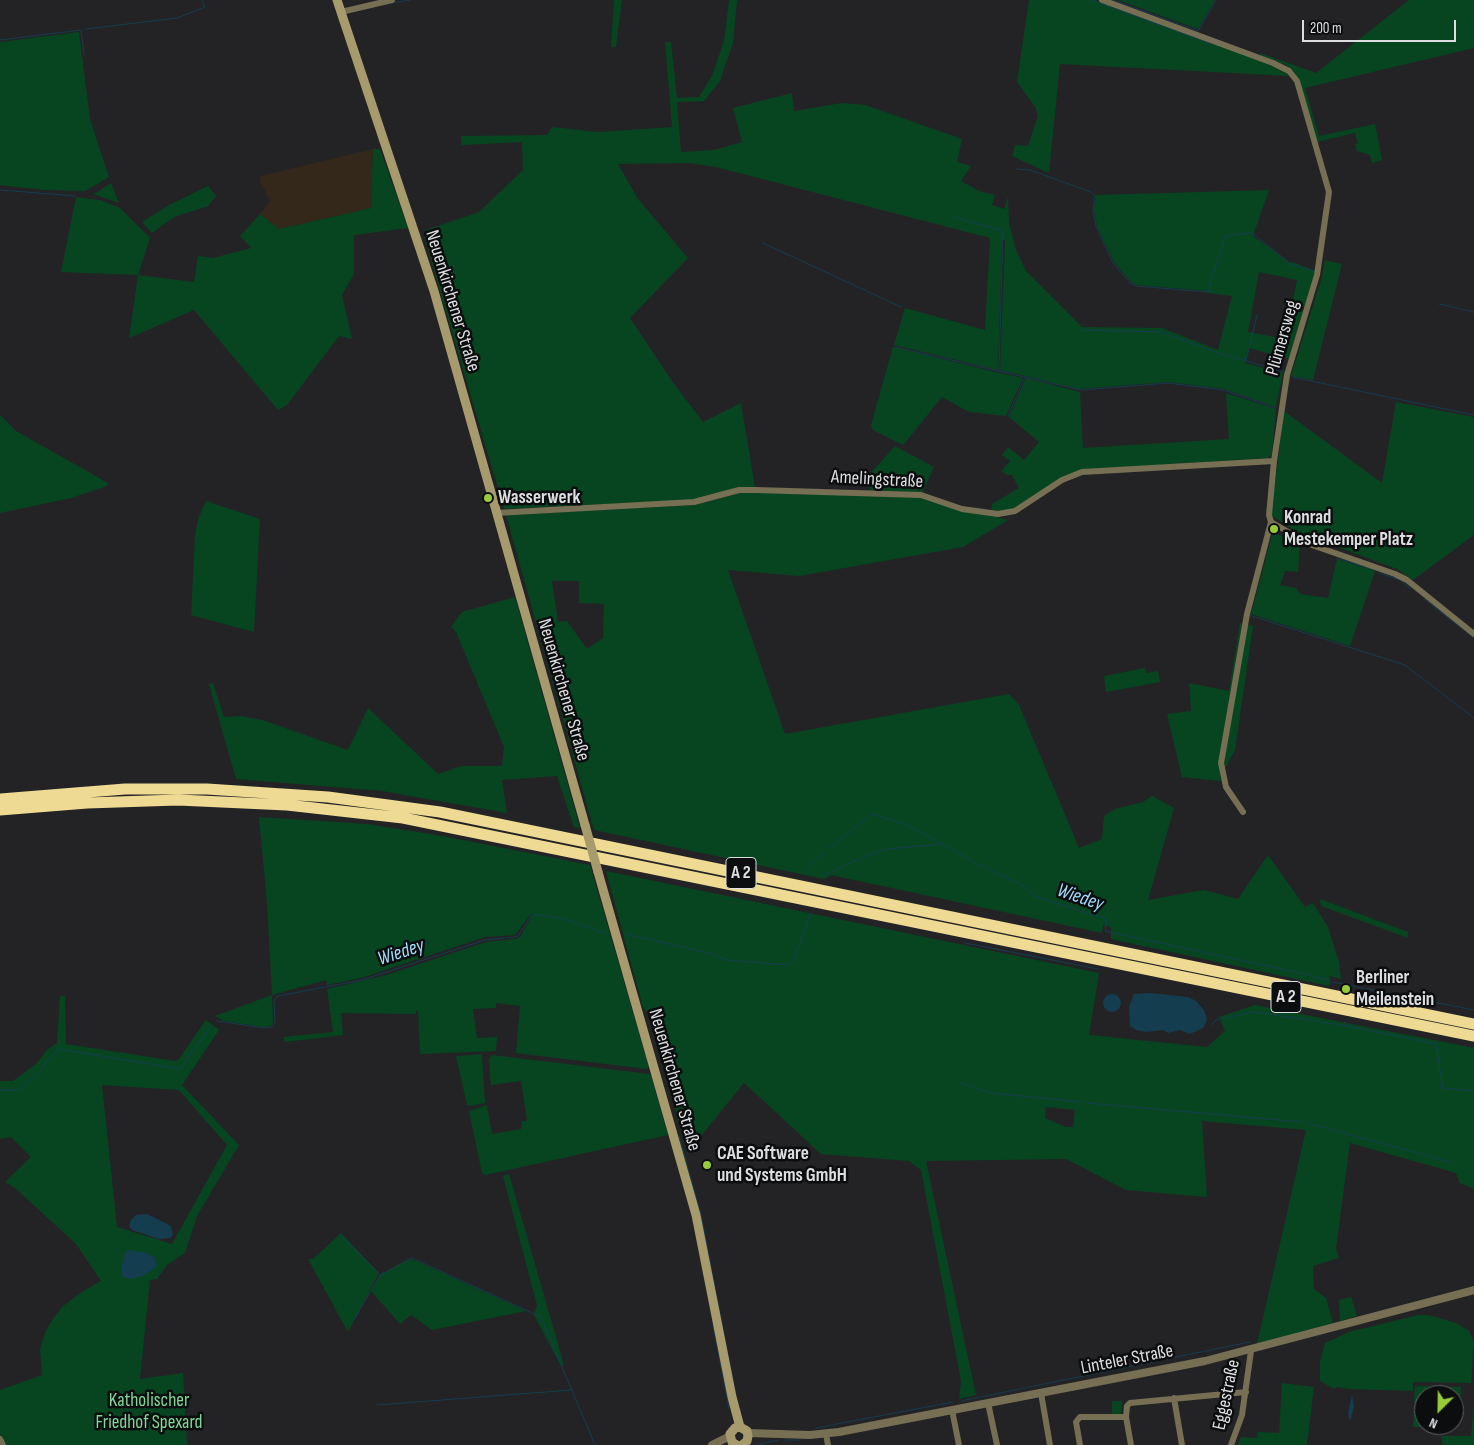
<!DOCTYPE html>
<html>
<head>
<meta charset="utf-8">
<style>
  body { margin:0 }
  #map { position:relative; width:1474px; height:1445px; overflow:hidden; background:#232326; font-family:"Sofia Sans Condensed",sans-serif }
  canvas { display:block }
  .north { position:absolute; left:1414px; top:1385px; width:50px; height:50px; box-sizing:border-box; background:#0c0d0e; border:1px solid #606162; border-radius:50%; rotate:203deg; font-size:14px; font-weight:700; line-height:20px; text-align:center; color:#dddee0 }
  .north::after { content:''; display:block; margin:auto; width:18px; height:22px; background:#98cb37; clip-path:polygon(50% 0,100% 100%,50% 72%,0 100%) }
  .scale { position:absolute; left:1302px; top:20px; width:154px; height:22px; box-sizing:border-box; border:2px solid #dddee0; border-top:0; padding-left:6px; font-size:15px; line-height:18px; white-space:nowrap; color:#dddee0; -webkit-text-stroke:4px #0c0d0e; paint-order:stroke }
</style>
</head>
<body>
<div id="map">
<canvas width="1474" height="1445"></canvas>
<div class="north">N</div>
<div class="scale">200 m</div>
</div>
<script>
const ctx = document.querySelector('canvas').getContext('2d');
ctx.lineJoin = 'round';
function fill(path, color) { ctx.fillStyle = color; ctx.fill(path, 'evenodd'); }
const shape = rows => new Path2D(rows.map(r => 'M' + r).join(''));
function trace(path, color, width, dash) { ctx.strokeStyle = color; ctx.lineWidth = width; ctx.lineCap = dash ? 'butt' : 'round'; ctx.setLineDash(dash || []); ctx.stroke(path); }
function drawText(font, color, halo, rows, align = 'center') {
  ctx.font = font + ' "Sofia Sans Condensed",sans-serif'; ctx.lineWidth = 5; ctx.setLineDash([]); ctx.textBaseline = 'middle'; ctx.strokeStyle = halo; ctx.fillStyle = color; for (const [text, x, y, turn = 0] of rows) {
    ctx.save(); ctx.translate(x, y); ctx.rotate((+turn || 0) * Math.PI / 180); ctx.textAlign = isNaN(turn) ? turn : align; if (halo) ctx.strokeText(text, 0, 0); ctx.fillText(text, 0, 0); ctx.restore();
  }
}
fill(shape([
  [373,149,371,208,279,229,260,214,270,201,260,181,261,176]
]), '#34281a');
fill(shape([
  [614,0,622,0,616,47,611,47],
  [729,0,737,0,733,43,720,81,704,101,677,102,681,152,714,150,742,142,733,108,792,93,794,111,842,103,865,105,962,139,957,162,971,166,961,181,979,191,995,195,992,205,1004,209,1008,197,1009,223,1016,250,1026,271,1082,327,1162,328,1218,350,1232,296,1207,293,1208,291,1137,285,1131,282,1114,262,1097,226,1094,210,1096,195,1269,190,1253,236,1290,263,1292,262,1316,271,1305,307,1292,305,1297,280,1259,272,1248,332,1285,339,1291,308,1303,311,1289,359,1249,348,1245,363,1283,373,1276,407,1224,389,1168,382,1079,389,1000,370,1005,240,1002,240,998,370,894,345,905,308,985,330,990,238,716,167,688,163,618,164,638,199,688,258,630,318,674,384,703,422,741,403,755,487,738,487,694,500,504,509,424,236,428,235,426,230,479,212,523,170,522,142,462,145,461,136,547,135,552,127,599,132,672,127,665,42,671,42,677,98,699,97,712,76,724,41],
  [1029,0,1095,0,1272,64,1290,76,1060,64,1049,173,1012,156,1015,145,1028,146,1038,116,1036,108,1017,82],
  [1118,0,1215,0,1198,29],
  [1409,0,1474,0,1474,48,1305,88,1319,136,1375,124,1382,160,1372,163,1370,155,1357,151,1355,144,1358,143,1355,133,1317,142,1295,73,1286,65,1260,55,1260,53,1316,73],
  [79,32,90,119,109,177,85,191,44,190,0,185,0,42],
  [373,149,380,149,408,228,354,235,354,274,342,295,352,339,339,336,287,405,278,410,194,310,129,338,138,275,61,272,76,197,100,200,120,208,150,238,138,275,194,282,198,256,213,258,251,248,240,236,260,214,279,229,371,208],
  [111,183,119,203,93,194,99,191],
  [208,186,216,196,208,206,174,217,152,233,142,222,169,205],
  [1325,260,1342,264,1313,380,1291,376,1322,277],
  [893,347,1000,373,1023,378,1006,416,969,412,942,397,903,445,873,430,871,425],
  [1026,378,1080,392,1083,448,1229,439,1226,393,1276,409,1272,454,1268,458,1081,470,1061,478,1014,509,1007,512,991,511,992,504,1019,488,1012,475,1007,475,1001,471,1010,461,1002,455,1008,447,1024,460,1039,442,1009,417],
  [1396,402,1474,417,1474,535,1413,580,1397,569,1297,532,1271,515,1284,411,1382,483],
  [0,415,16,431,108,483,107,486,71,498,0,513],
  [895,446,934,467,922,493,870,490,872,472],
  [757,492,925,497,1008,520,963,547,799,576,728,570,785,734,1009,694,1019,705,1079,848,1102,839,1104,816,1115,809,1143,802,1152,796,1174,808,1148,900,1204,890,1238,899,1268,855,1305,907,1313,903,1328,927,1339,962,1341,979,1330,976,1329,986,1111,939,1111,927,1103,925,1102,933,831,875,824,879,594,830,506,515,695,505,740,493],
  [552,581,579,581,579,603,604,604,603,638,587,649,567,621,558,622],
  [206,501,260,519,254,632,191,615,195,536,198,519],
  [1273,532,1300,545,1298,572,1285,571,1280,585,1296,588,1300,594,1328,598,1337,559,1375,571,1350,646,1251,614],
  [515,597,580,828,574,827,557,776,502,780,507,813,382,791,236,779,209,684,213,683,224,717,241,716,262,720,348,750,368,708,438,774,462,766,502,766,504,747,456,632,451,627,462,612],
  [1240,623,1253,626,1235,750,1224,770,1220,771,1221,781,1182,777,1167,714,1191,711,1189,683,1229,691],
  [1145,668,1147,673,1158,671,1160,682,1106,692,1104,676],
  [259,817,367,824,437,835,590,865,649,1067,647,1069,516,1053,520,1006,496,1003,496,1008,473,1009,477,1038,497,1037,496,1051,420,1054,418,1010,416,1011,416,1014,341,1013,343,1035,285,1042,283,1037,333,1032,327,989,386,975,486,942,515,939,520,937,533,914,530,915,515,935,485,937,361,978,327,985,326,980,272,995,273,1022,271,1026,263,1027,224,1021,215,1016,272,995,267,903],
  [606,871,1099,973,1089,1035,1207,1047,1225,1031,1219,1017,1255,1005,1474,1048,1474,1189,1460,1183,1456,1173,1350,1143,1336,1248,1339,1258,1313,1266,1314,1289,1326,1298,1333,1323,1257,1344,1306,1130,1202,1121,1207,1197,1126,1190,1066,1159,926,1161,976,1395,959,1399,961,1381,921,1170,909,1161,821,1154,744,1083,687,1153,668,1081,667,1058,664,1059,653,1020,643,1007],
  [1046,1107,1075,1110,1073,1127,1066,1127,1045,1118],
  [1320,899,1408,932,1408,938,1321,906],
  [60,996,65,996,66,1044,175,1061,179,1059,206,1020,219,1030,182,1085,239,1145,197,1216,185,1253,167,1265,157,1279,150,1280,140,1379,183,1373,187,1445,6,1445,0,1434,0,1390,42,1375,40,1349,45,1333,52,1320,62,1307,80,1293,101,1281,76,1244,15,1188,5,1182,31,1157,11,1137,0,1139,0,1081,13,1081,36,1064,48,1049,57,1043],
  [102,1085,179,1090,227,1145,172,1244,117,1227],
  [482,1054,485,1103,470,1106,467,1105,456,1056],
  [492,1055,649,1074,651,1075,668,1135,485,1175,482,1173,469,1111,487,1105,492,1134,521,1129,522,1121,527,1121,521,1081,491,1085,489,1059],
  [509,1174,564,1365,561,1366,534,1315,537,1305,503,1176],
  [341,1233,379,1273,348,1332,308,1259,313,1259],
  [410,1259,414,1260,526,1311,432,1330,411,1315,400,1324,371,1291,381,1274],
  [1351,1297,1357,1316,1340,1321,1339,1300],
  [1418,1315,1428,1315,1456,1323,1469,1331,1474,1341,1471,1383,1413,1382,1413,1391,1348,1389,1337,1387,1334,1389,1320,1381,1320,1362,1325,1343,1349,1332],
  [1282,1383,1314,1387,1307,1445,1238,1445,1241,1437,1257,1438,1258,1432,1279,1433],
  [1415,1386,1461,1387,1460,1403,1454,1403,1454,1395,1424,1395,1424,1402,1414,1402],
  [1112,1401,1122,1401,1121,1414,1112,1414],
  [1474,1404,1474,1445,1443,1445,1441,1436,1471,1436],
  [1414,1411,1424,1412,1424,1425,1444,1425,1444,1428,1413,1427]
]), '#074520');
fill(shape([
  [1150,993,1188,997,1196,1001,1204,1010,1207,1020,1203,1028,1190,1034,1180,1030,1168,1033,1164,1030,1146,1032,1136,1030,1130,1026,1129,1007,1134,994],
  '1103 1003a9 9 0 1 1 18 0a9 9 0 1 1-18 0Z',
  [147,1214,171,1226,173,1235,170,1238,159,1239,132,1230,129,1226,131,1220,136,1215],
  [128,1250,147,1253,155,1258,157,1266,143,1276,130,1279,123,1277,121,1271,124,1254],
  [1352,1395,1354,1407,1350,1421,1348,1413]
]), '#143d50');
trace(shape([
  [1091,0,1212,44],
  [1113,0,1198,31,1216,0],
  [386,4,410,0],
  [86,29,177,18,205,7,202,0],
  [0,40,81,30,84,55],
  [1016,169,1030,170,1091,192,1095,196,1093,210,1096,226,1113,263,1130,283,1137,286,1208,292,1225,236,1239,234,1252,233,1291,264,1313,271],
  [0,190,75,196],
  [954,217,1003,231,999,371],
  [763,243,901,307],
  [1439,304,1474,312],
  [1082,330,1161,332,1218,353,1285,372],
  [895,347,1081,390,1168,383,1224,390,1276,408],
  [1246,361,1257,315],
  [1292,377,1474,415],
  [1008,416,1025,377],
  [1337,558,1374,570],
  [1380,573,1400,580,1411,589],
  [1424,599,1474,638],
  [1249,615,1405,665,1474,718],
  [830,848,872,814,904,824,943,844],
  [806,870,825,852],
  [821,876,869,855,887,849,944,844,977,864,1020,884,1037,897,1107,919,1105,931,1305,974,1330,981,1330,984],
  [626,934,713,954,727,960,788,965,793,962,811,913],
  [965,943,1098,969],
  [1333,982,1474,1010],
  [217,1021,265,1028,272,1027,275,1023,274,1000,278,996,362,980,485,940,514,937,518,936,531,916,536,915,561,918,607,934],
  [1345,1022,1347,1026,1436,1044,1443,1088,1474,1091],
  [1211,1025,1216,1020,1252,1012,1263,1013,1347,1026],
  [960,1083,991,1093,1082,1102],
  [0,1090,19,1090,37,1074,58,1049,180,1069,212,1025],
  [1088,1103,1302,1122],
  [1308,1123,1453,1163],
  [679,1136,701,1215,731,1372],
  [341,1236,379,1274],
  [1443,1302,1450,1300],
  [354,1320,380,1275,412,1258,541,1317,595,1445],
  [713,1325,729,1408],
  [961,1401,1250,1342],
  [377,1405,571,1390],
  [816,1428,953,1402],
  [786,1440,801,1440],
  [755,1445,778,1440]
]), '#143d50', 1);
trace(shape([
  [1102,0,1273,63,1289,71,1297,81,1329,192,1317,275,1287,375,1274,461,1269,515,1271,522,1247,614,1223,752,1221,763,1226,787,1243,812],
  [341,12,392,0],
  [496,513,694,502,739,490,756,490,921,495,962,509,998,514,1015,511,1062,480,1082,472,1274,461],
  [1271,522,1309,544,1395,574,1407,580,1474,634],
  [1041,1393,1050,1445],
  [1174,1398,1182,1445],
  [988,1403,997,1445],
  [952,1410,959,1445],
  [826,1434,828,1445],
  [0,1439,3,1445],
  [1080,1445,1076,1422,1080,1417,1126,1417],
  [1131,1445,1126,1417,1127,1406,1130,1403,1246,1392],
  [1231,1445,1242,1415,1251,1351]
]), '#776f53', 6);
trace(shape([
  [748,1433,810,1435,839,1432,1205,1361,1474,1290],
  [712,1445,730,1436]
]), '#776f53', 8);
trace(shape([
  [337,0,434,291,585,825],
  [598,872,696,1215,732,1397,740,1427],
  [737,1445,732,1442,730,1434,735,1428,740,1427,747,1431,748,1436,747,1441,742,1445]
]), '#a79a6d', 9);
trace(shape([
  [0,799,125,789,207,789,328,797,440,812,1474,1024],
  [0,810,87,803,178,800,287,805,403,818,1474,1036]
]), '#eeda92', 11);
trace(shape([
  [585,825,598,872]
]), '#a79a6d', 9);
for (const [x, y, r, color] of [
  [488,498,5,"#98cb37"],
  [1274,529,5,"#98cb37"],
  [1346,989,5,"#98cb37"],
  [707,1165,5,"#98cb37"]
]) { const dot = new Path2D(); dot.arc(x, y, r, 0, 2 * Math.PI); ctx.fillStyle = color; ctx.fill(dot); trace(dot, '#0c0d0e', 2); }
for (const [x, y, w] of [
  [741,873,30],
  [1286,997,30]
]) { const box = new Path2D(); box.roundRect(x - w / 2, y - 15.5, w, 31, 4); ctx.fillStyle = '#0c0d0e'; ctx.fill(box); trace(box, '#dddee0', 1); }
drawText('bold 18px', '#dddee0', null, [
  ["A 2",741,873],
  ["A 2",1286,997]
]);
drawText('19px', '#dddee0', '#0c0d0e', [
  ["Neuenkirchener Straße",452,301,73],
  ["Plümersweg",1283,338,-74],
  ["Amelingstraße",877,480,3],
  ["Neuenkirchener Straße",563,690,74],
  ["Neuenkirchener Straße",674,1080,74],
  ["Linteler Straße",1127,1360,-11],
  ["Eggestraße",1227,1395,-78]
]);
drawText('bold 19px', '#dddee0', '#0c0d0e', [
  ["Wasserwerk",498,498],
  ["Konrad",1284,518],
  ["Mestekemper Platz",1284,540],
  ["Berliner",1356,978],
  ["Meilenstein",1356,1000],
  ["CAE Software",717,1154],
  ["und Systems GmbH",717,1176]
], 'left');
drawText('19px', '#81d798', '#0c0d0e', [
  ["Katholischer",149,1401],
  ["Friedhof Spexard",149,1423]
]);
drawText('italic 20px', '#a1dbfb', '#0c0d0e', [
  ["Wiedey",1080,898,19],
  ["Wiedey",401,953,-18]
]);
</script>
</body>
</html>
